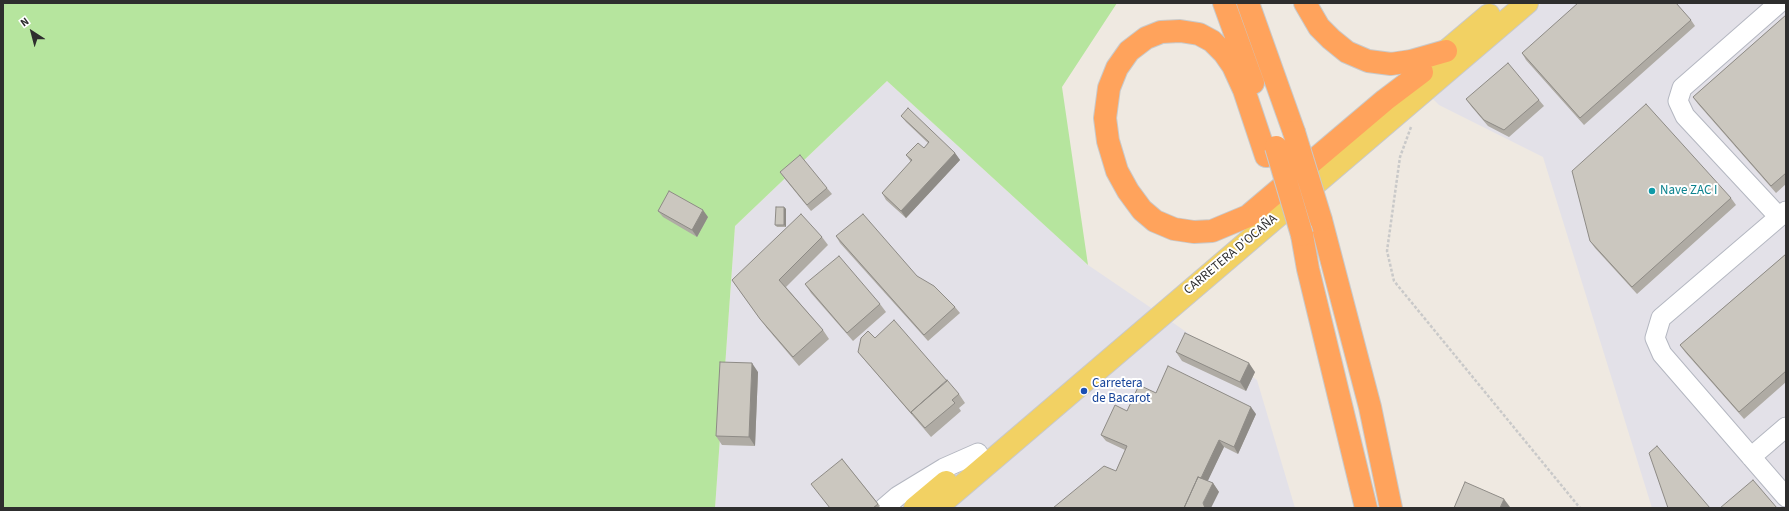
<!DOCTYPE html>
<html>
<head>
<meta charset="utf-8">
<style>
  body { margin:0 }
  #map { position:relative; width:1789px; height:511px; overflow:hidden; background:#efe9e1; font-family:"Source Sans 3",sans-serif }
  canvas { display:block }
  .frame { position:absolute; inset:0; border:4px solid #2e2e2e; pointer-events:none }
  .north { position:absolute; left:12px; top:12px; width:40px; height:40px; -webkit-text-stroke:3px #fff; paint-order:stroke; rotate:324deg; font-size:11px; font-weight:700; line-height:16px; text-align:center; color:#2e2e2e }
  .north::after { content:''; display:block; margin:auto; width:14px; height:18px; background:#2e2e2e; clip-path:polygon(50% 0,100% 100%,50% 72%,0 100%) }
</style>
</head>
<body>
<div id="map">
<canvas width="1789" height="511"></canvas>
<div class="frame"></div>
<div class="north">N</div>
</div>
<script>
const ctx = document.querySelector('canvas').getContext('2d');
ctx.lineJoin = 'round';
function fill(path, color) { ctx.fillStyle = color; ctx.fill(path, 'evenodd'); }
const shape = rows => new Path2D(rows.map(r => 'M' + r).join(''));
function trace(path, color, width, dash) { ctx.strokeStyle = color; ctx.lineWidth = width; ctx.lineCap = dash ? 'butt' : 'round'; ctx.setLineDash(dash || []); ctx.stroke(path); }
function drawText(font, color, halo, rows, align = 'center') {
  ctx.font = font + ' "Source Sans 3",sans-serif'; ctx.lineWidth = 4; ctx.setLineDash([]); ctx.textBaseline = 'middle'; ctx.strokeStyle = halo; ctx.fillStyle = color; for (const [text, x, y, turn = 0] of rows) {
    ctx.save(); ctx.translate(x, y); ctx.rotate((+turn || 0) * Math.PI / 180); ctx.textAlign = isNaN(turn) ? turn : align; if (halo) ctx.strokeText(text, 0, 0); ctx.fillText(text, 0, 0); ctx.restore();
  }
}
fill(shape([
  [1542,3,1786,3,1786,508,1652,508,1543,157,1439,105,1433,99],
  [887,81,1088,265,1257,380,1295,508,715,508,735,226]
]), '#e3e1e8');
fill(shape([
  [3,3,1117,3,1062,87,1088,265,887,81,735,226,715,508,3,508]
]), '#b6e59e');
const minor = shape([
  [1779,3,1682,88,1678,101,1685,116,1779,217],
  [1786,211,1661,318,1655,338,1662,354,1786,497],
  [1751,457,1786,427],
  [884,508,898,496,944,468,978,453]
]);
const major = shape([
  [1431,64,1489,15],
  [915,508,946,482],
  [936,508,1527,3]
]);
const highway = shape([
  [1224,3,1253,83],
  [1248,3,1294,132],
  [1305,3,1319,27,1331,39,1347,52,1368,61,1391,64,1411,61,1446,51],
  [1266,156,1244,90,1233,66,1224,53,1212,41,1199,34,1180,31,1161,32,1146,38,1129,51,1117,68,1109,88,1105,118,1108,141,1117,171,1128,191,1142,210,1155,221,1174,229,1194,232,1212,231,1248,216,1385,100,1422,72],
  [1321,220,1370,407,1391,508],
  [1302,235,1308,269,1366,508]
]);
trace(minor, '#b4b7c1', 21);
trace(major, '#c9c9c9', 24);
trace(highway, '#c9c9c9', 24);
trace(shape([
  [1411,127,1400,157,1387,251,1394,281,1580,508]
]), '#c9c9c9', 2.5, [3, 2]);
trace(minor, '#fff', 19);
trace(major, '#f2d163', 22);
trace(highway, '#ffa35c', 22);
const highwayBridge = shape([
  [1294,132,1321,220],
  [1276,147,1302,235]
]);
trace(highwayBridge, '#c9c9c9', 24, []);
trace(highwayBridge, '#ffa35c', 22);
fill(shape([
  [1786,15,1786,184,1776,193,1698,104,1693,97],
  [1691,20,1695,26,1584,125,1526,60,1522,53],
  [1466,99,1539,100,1544,106,1509,137,1488,126,1471,106],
  [901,116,955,153,960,160,906,218,886,200,882,193,911,162,906,155,924,148,928,143,906,122],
  [780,172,827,188,832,194,811,211,785,179],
  [1731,198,1736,205,1637,294,1595,248,1590,241],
  [784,207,786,209,786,227,777,227,775,225],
  [658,211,708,217,697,237,663,217],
  [836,236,917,276,955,307,960,313,928,341,840,243],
  [822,237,828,245,786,287,823,330,829,339,799,366,766,327,732,280],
  [1786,254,1786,382,1744,419,1685,352,1680,345],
  [805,284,880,304,886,312,853,341,811,293],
  [875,338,959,394,965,403,959,408,961,411,931,437,863,358,858,352],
  [1176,352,1255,372,1246,391,1182,361],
  [758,372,755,446,722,445,716,436],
  [1127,411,1256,414,1238,454,1224,447,1207,481,1213,483,1219,492,1116,471,1125,450,1106,441,1101,435],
  [842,459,880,506,878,508,830,508]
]), '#afaba4');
fill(shape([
  [955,153,960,160,906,218,901,211],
  [784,207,786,209,786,227,784,225],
  [703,210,708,217,697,237,692,230],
  [752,363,758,372,755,446,749,437],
  [1249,363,1255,372,1246,391,1240,382],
  [1251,407,1256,414,1238,454,1234,447],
  [1219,440,1224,447,1195,508,1187,508],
  [1213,483,1219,492,1211,508,1205,508,1203,503],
  [1504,499,1510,507,1510,508,1500,508]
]), '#8e8b86');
const building = shape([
  [1578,3,1676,3,1691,20,1580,118,1522,53,1578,3],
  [1786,15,1786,173,1771,186,1693,97,1786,15],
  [1508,63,1539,100,1504,130,1484,120,1466,99,1508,63],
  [1646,104,1731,198,1632,287,1590,241,1572,171,1646,104],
  [908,108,955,153,901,211,882,193,912,160,906,155,918,143,924,148,929,142,901,116,908,108],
  [800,155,827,188,807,205,780,172,800,155],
  [669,191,703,210,692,230,658,211,669,191],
  [776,207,784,207,784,225,775,225,776,207],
  [801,214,822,237,779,280,823,330,793,357,760,319,732,280,801,214],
  [863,214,917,276,934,286,955,307,924,335,836,236,863,214],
  [1786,254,1786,371,1739,412,1680,345,1786,254],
  [839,256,880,304,847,333,805,284,839,256],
  [894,320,947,381,911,412,912,414,858,352,861,338,868,331,875,338,894,320],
  [1185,333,1249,363,1240,382,1176,352,1185,333],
  [720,362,752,363,749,437,716,436,720,362],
  [1168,366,1251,407,1234,447,1219,440,1201,478,1198,477,1184,508,1053,508,1104,466,1116,471,1127,446,1101,435,1115,405,1127,411,1139,385,1156,393,1168,366],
  [947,380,959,394,952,400,955,403,925,428,911,412,947,380],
  [1657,446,1710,508,1668,508,1649,453,1657,446],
  [842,459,878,504,873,508,830,508,811,484,842,459],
  [1198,477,1213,483,1203,503,1205,508,1184,508,1198,477],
  [1753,480,1777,508,1720,508,1753,480],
  [1465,482,1504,499,1500,508,1454,508,1465,482]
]);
fill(building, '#cbc7bf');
trace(building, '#8e8b86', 1);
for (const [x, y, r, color] of [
  [1652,191,4,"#0f9aa8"],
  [1084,391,4,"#1a4fb4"]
]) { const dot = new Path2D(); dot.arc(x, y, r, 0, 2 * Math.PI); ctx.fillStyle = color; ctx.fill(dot); trace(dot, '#fff', 1.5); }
drawText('13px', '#0d838f', '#fff', [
  ["Nave ZAC I",1660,191]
], 'left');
drawText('13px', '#2e2e2e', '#fff', [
  ["CARRETERA D'OCAÑA",1231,255,-40]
]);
drawText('13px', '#164399', '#fff', [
  ["Carretera",1092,384],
  ["de Bacarot",1092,399]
], 'left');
</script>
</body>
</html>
